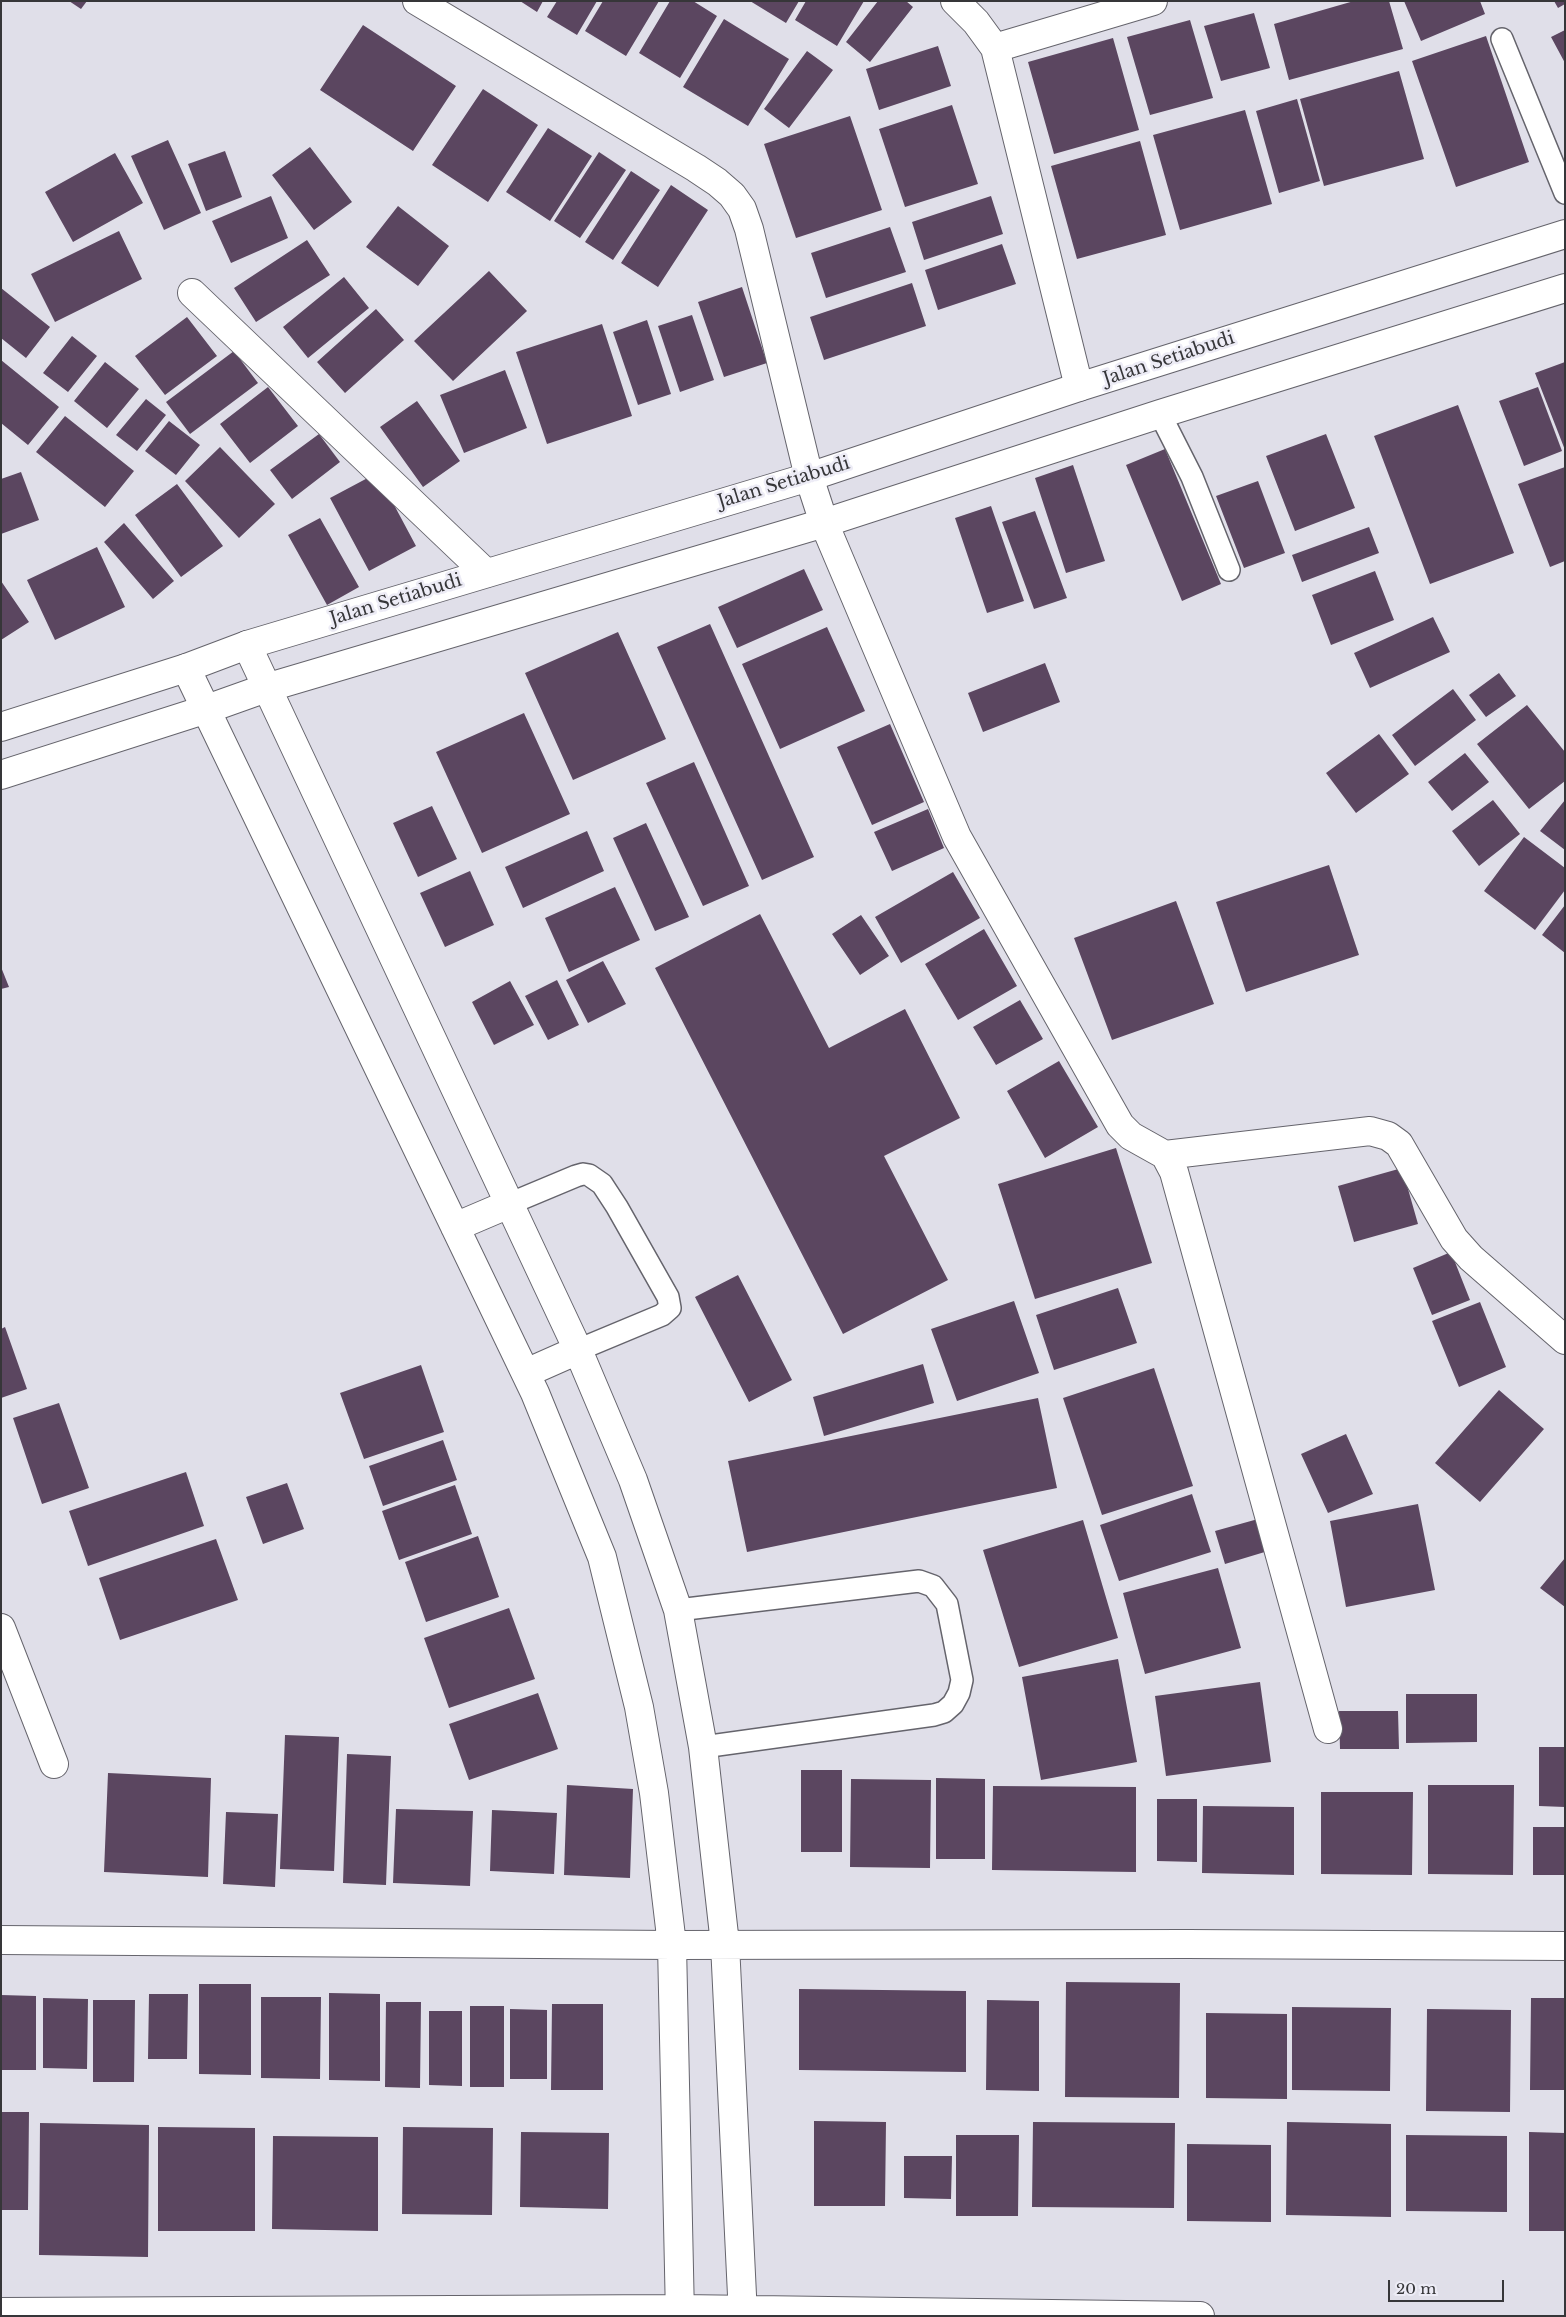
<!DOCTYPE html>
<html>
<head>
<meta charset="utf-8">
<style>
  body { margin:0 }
  #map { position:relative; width:1566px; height:2317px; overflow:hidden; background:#e0dfe9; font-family:"Libre Baskerville",serif }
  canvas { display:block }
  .frame { position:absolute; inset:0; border:2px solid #363639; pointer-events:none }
  .scale { position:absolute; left:1388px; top:2280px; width:116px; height:22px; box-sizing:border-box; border:2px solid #363639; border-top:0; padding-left:6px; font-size:15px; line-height:18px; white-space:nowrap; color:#363639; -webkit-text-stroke:4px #edecf6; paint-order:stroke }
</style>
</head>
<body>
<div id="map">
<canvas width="1566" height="2317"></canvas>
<div class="frame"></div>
<div class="scale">20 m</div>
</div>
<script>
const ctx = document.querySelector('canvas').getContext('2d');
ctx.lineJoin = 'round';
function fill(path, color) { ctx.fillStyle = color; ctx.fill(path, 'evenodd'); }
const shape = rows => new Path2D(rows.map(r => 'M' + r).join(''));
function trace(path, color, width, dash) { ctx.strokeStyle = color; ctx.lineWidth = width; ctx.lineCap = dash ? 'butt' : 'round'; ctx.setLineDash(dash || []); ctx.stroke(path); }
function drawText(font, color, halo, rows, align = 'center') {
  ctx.font = font + ' "Libre Baskerville",serif'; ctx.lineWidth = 5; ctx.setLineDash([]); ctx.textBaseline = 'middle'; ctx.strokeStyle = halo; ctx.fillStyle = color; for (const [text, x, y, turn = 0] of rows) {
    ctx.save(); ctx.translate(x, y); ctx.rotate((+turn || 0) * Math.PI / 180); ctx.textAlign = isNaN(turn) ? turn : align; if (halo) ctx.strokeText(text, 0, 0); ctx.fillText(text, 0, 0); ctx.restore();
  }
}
fill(shape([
  [69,1,87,1,81,9],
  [520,1,543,1,537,12],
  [557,1,597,1,577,35,547,17],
  [603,1,659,1,626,56,585,31],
  [670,1,693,1,717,16,680,78,639,53],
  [750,1,799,1,786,23],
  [806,1,864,1,837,46,795,20],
  [878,1,906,1,913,7,870,62,846,42],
  [1354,1,1389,1,1403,49,1289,80,1274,24],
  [1404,1,1480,1,1485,14,1421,41],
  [1554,1,1565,1,1565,4,1558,8],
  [1254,13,1270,68,1221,81,1204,26],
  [724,19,789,59,748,126,683,87],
  [1190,20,1213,98,1150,115,1127,37],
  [363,25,456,86,413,151,320,90],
  [1565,30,1565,63,1551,37],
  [1486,36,1529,162,1456,187,1412,61],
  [1113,38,1139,130,1054,154,1028,62],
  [938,46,951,86,879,110,866,69],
  [807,51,833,70,789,128,764,109],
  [1399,71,1424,159,1324,186,1300,99],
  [483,89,538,125,488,202,432,165],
  [1297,99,1320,181,1279,193,1256,111],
  [952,105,978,184,905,207,879,129],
  [1245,110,1272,204,1180,230,1153,135],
  [850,116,882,210,796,238,764,144],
  [548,128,592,156,550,221,506,192],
  [168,140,201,213,164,230,131,156],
  [1140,141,1166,235,1077,259,1051,166],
  [310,147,352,202,314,230,272,175],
  [225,151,242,197,206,211,188,164],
  [599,152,626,170,580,238,554,221],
  [115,153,143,203,73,242,45,192],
  [631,171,660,190,613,260,585,242],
  [671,185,708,210,658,287,621,263],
  [271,196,288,238,231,263,212,221],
  [991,196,1003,234,924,260,912,222],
  [398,206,449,246,418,286,366,247],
  [890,227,906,272,826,298,811,253],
  [119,231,142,279,55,322,31,274],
  [307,240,330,275,256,322,234,288],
  [1002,244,1016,284,938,310,925,270],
  [489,271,527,311,453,381,414,341],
  [344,277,369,308,308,358,283,327],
  [912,283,926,326,824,360,810,317],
  [742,287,767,363,724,377,698,302],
  [1,288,50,327,26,358,1,338],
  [376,309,404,340,345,393,317,362],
  [692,315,714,380,680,392,658,326],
  [187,317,217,356,165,395,135,356],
  [647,320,671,394,638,405,613,332],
  [602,324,632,416,547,444,516,352],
  [72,336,97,356,68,392,43,373],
  [234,351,258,383,190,434,166,402],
  [1,360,59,407,28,445,1,423],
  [105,362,139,389,107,428,74,401],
  [1565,362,1565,450,1535,373],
  [505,370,527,428,464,453,440,395],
  [268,387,298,426,250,463,220,424],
  [1538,387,1562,451,1524,466,1499,401],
  [146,399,166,415,137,451,116,435],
  [417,401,460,461,423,487,380,427],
  [1458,405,1514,553,1430,584,1374,436],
  [65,416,134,471,105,507,36,452],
  [169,421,200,445,176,475,145,451],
  [319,434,340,462,292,499,270,470],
  [1326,434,1355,508,1295,531,1266,456],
  [220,447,275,504,239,538,185,481],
  [1165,449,1221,584,1182,601,1126,465],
  [1073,465,1105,561,1066,573,1035,478],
  [1565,467,1565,561,1550,567,1518,484],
  [21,472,39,520,1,534,1,479],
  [377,473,416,546,369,571,330,498],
  [1258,481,1285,553,1244,568,1216,496],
  [177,484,223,546,181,577,135,515],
  [991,506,1024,601,987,613,955,518],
  [1035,511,1067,598,1034,609,1002,522],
  [320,518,359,587,327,605,288,535],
  [124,523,174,581,153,599,104,542],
  [1369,527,1379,553,1302,582,1292,555],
  [97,547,125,607,55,640,27,580],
  [804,569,823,610,737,648,718,607],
  [1375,571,1394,620,1331,645,1312,595],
  [1,581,29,622,1,640],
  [1433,617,1450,652,1370,688,1354,653],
  [710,624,814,857,762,880,657,647],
  [827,627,865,711,780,749,742,664],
  [618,632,666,739,573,780,525,673],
  [1045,663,1060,702,983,732,968,693],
  [1499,673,1516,696,1486,717,1469,695],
  [1453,689,1476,720,1415,766,1392,735],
  [1527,705,1565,752,1565,781,1529,809,1477,744],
  [524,713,570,814,482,853,436,752],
  [890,724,924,802,872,825,837,747],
  [1379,734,1409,774,1356,813,1326,773],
  [1465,753,1489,782,1452,811,1428,782],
  [694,762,749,886,703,906,646,783],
  [1493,800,1520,834,1479,866,1452,831],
  [1565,800,1565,850,1540,831],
  [432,806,457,859,418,877,393,823],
  [928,809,944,848,892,871,874,832],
  [646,823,689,917,655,931,613,838],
  [587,831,604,871,523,908,505,867],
  [1524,837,1565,868,1565,890,1535,930,1484,891],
  [1329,865,1359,955,1246,992,1216,902],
  [470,871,494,925,445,947,420,893],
  [953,872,980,918,901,963,875,917],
  [615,887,640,940,569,972,545,918],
  [1176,901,1214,1004,1112,1040,1074,938],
  [1565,905,1565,953,1542,935],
  [760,914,829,1048,905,1009,960,1118,884,1156,948,1280,843,1334,655,968],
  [861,915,889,956,860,975,832,934],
  [984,929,1017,986,958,1020,925,964],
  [603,961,626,1004,588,1023,566,980],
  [1,967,9,987,1,989],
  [557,980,579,1025,548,1040,525,996],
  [510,981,534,1025,494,1045,472,1002],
  [1020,1000,1043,1039,996,1065,973,1027],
  [1059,1061,1098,1127,1045,1158,1007,1091],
  [1116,1148,1152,1263,1035,1299,998,1184],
  [1402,1168,1418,1224,1354,1242,1338,1186],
  [1451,1252,1470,1300,1432,1315,1413,1268],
  [738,1275,792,1380,749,1402,695,1297],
  [1118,1288,1137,1343,1054,1370,1036,1315],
  [1014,1301,1039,1373,957,1401,931,1329],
  [1480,1302,1506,1367,1459,1387,1432,1321],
  [5,1327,27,1389,1,1398,1,1329],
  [923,1364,934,1403,824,1436,813,1397],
  [421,1365,444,1432,364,1459,340,1393],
  [1154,1368,1193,1486,1102,1515,1063,1398],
  [1499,1390,1544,1429,1480,1502,1435,1463],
  [1038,1398,1057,1488,747,1552,728,1461],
  [59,1403,89,1488,42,1504,13,1418],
  [1346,1434,1373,1494,1328,1513,1301,1454],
  [443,1440,457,1480,383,1506,369,1466],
  [186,1472,204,1526,88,1566,69,1511],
  [287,1483,304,1529,263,1544,246,1497],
  [455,1485,472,1534,399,1560,382,1511],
  [1192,1494,1211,1552,1119,1581,1100,1525],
  [1418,1504,1435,1590,1346,1607,1330,1521],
  [1258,1519,1268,1551,1225,1564,1215,1531],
  [1083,1520,1118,1638,1019,1667,983,1550],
  [478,1536,499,1597,426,1622,405,1562],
  [216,1539,238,1600,120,1640,99,1578],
  [1565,1558,1565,1607,1540,1588],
  [1218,1568,1241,1648,1145,1674,1123,1593],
  [509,1608,535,1679,449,1708,424,1638],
  [1118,1659,1137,1762,1041,1780,1022,1677],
  [1260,1682,1271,1762,1166,1776,1155,1696],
  [538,1693,558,1749,469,1780,449,1724],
  [1406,1694,1477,1694,1477,1742,1406,1743],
  [1339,1711,1398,1711,1399,1749,1340,1749],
  [285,1735,339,1737,334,1871,280,1869],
  [1539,1747,1565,1747,1565,1807,1539,1806],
  [347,1754,391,1756,386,1885,343,1883],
  [801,1770,842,1770,842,1852,801,1852],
  [108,1773,211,1778,208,1877,104,1872],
  [936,1778,985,1779,985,1859,936,1859],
  [851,1779,931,1780,930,1868,850,1867],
  [567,1785,633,1789,630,1878,564,1875],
  [1428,1785,1514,1785,1513,1875,1428,1874],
  [993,1786,1136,1787,1136,1872,992,1870],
  [1321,1792,1413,1792,1412,1875,1321,1874],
  [1157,1799,1197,1799,1197,1862,1157,1861],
  [1203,1806,1294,1807,1294,1875,1202,1873],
  [396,1809,473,1811,470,1886,393,1883],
  [492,1810,557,1813,554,1874,490,1871],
  [226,1812,278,1814,275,1887,223,1884],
  [1533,1827,1565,1827,1565,1875,1533,1875],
  [1066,1982,1180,1983,1179,2098,1065,2097],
  [199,1984,251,1984,251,2075,199,2074],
  [799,1989,966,1991,966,2072,799,2070],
  [329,1993,380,1994,380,2081,329,2080],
  [149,1994,188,1994,187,2059,148,2059],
  [1,1995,36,1996,36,2070,1,2070],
  [261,1997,321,1997,320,2079,261,2078],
  [43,1998,88,1999,87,2069,43,2068],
  [1531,1998,1565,1998,1565,2090,1530,2090],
  [93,2000,135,2000,134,2082,93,2082],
  [987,2000,1039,2001,1039,2091,986,2090],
  [386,2002,421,2002,420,2088,385,2087],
  [552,2004,603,2004,603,2090,551,2090],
  [470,2006,504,2006,504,2087,470,2087],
  [1292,2007,1391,2008,1390,2091,1292,2090],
  [510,2009,547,2010,547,2079,510,2079],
  [1427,2009,1511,2010,1510,2112,1426,2111],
  [429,2011,462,2011,462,2086,429,2085],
  [1206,2013,1287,2014,1287,2099,1206,2098],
  [1,2112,29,2112,28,2210,1,2210],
  [814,2121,886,2122,885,2206,814,2206],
  [1033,2122,1175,2123,1174,2208,1032,2207],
  [1287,2122,1391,2124,1391,2217,1286,2215],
  [40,2123,149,2125,148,2257,39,2255],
  [158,2127,255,2128,255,2231,158,2231],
  [403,2127,493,2128,492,2215,402,2214],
  [521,2132,609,2133,608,2209,520,2207],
  [1529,2132,1565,2133,1565,2231,1529,2231],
  [956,2135,1019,2135,1018,2216,956,2216],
  [1406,2135,1507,2136,1507,2212,1406,2211],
  [273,2136,378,2137,378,2231,272,2229],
  [1187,2144,1271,2145,1271,2222,1187,2221],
  [904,2156,952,2156,951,2199,904,2198]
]), '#5b4660');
const lane = shape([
  [1502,39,1565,193],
  [1160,414,1192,477,1229,570],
  [509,1204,576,1176,583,1174,589,1175,602,1184,617,1207,668,1297,670,1308,662,1315,578,1350],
  [678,1610,919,1581,933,1586,947,1604,962,1680,959,1693,953,1704,944,1712,934,1715,703,1747]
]);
const street = shape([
  [417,1,696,168,717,182,732,195,742,209,749,229,809,477,824,523,957,837,1120,1125,1131,1136,1165,1155,1174,1172,1328,1729],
  [955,1,976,22,995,48,1079,387],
  [995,48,1153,1],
  [192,293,486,573],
  [247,645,578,1350,633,1480,678,1610,703,1747,725,1944,743,2316],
  [186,668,535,1393,602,1557,639,1707,654,1793,672,1945,680,2316],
  [1165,1155,1370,1131,1388,1136,1399,1144,1454,1239,1471,1258,1565,1340],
  [455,1227,509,1204],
  [526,1373,578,1350],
  [1,1628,54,1764],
  [1,1940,672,1945,1187,1944,1565,1946],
  [1,2312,681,2309,1200,2316]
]);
const primary = shape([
  [1,727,186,668,247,645,809,477,1079,387,1565,234],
  [1,775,207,709,266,688,824,523,1160,414,1565,288]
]);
trace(lane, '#65646c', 24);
trace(street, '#65646c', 30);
trace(primary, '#65646c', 30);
trace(lane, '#fff', 21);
trace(street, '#fff', 28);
trace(primary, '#fff', 28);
drawText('18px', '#363639', '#edecf6', [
  ["Jalan Setiabudi",1169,359,-18],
  ["Jalan Setiabudi",784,483,-17],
  ["Jalan Setiabudi",396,600,-17]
]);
</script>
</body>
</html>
